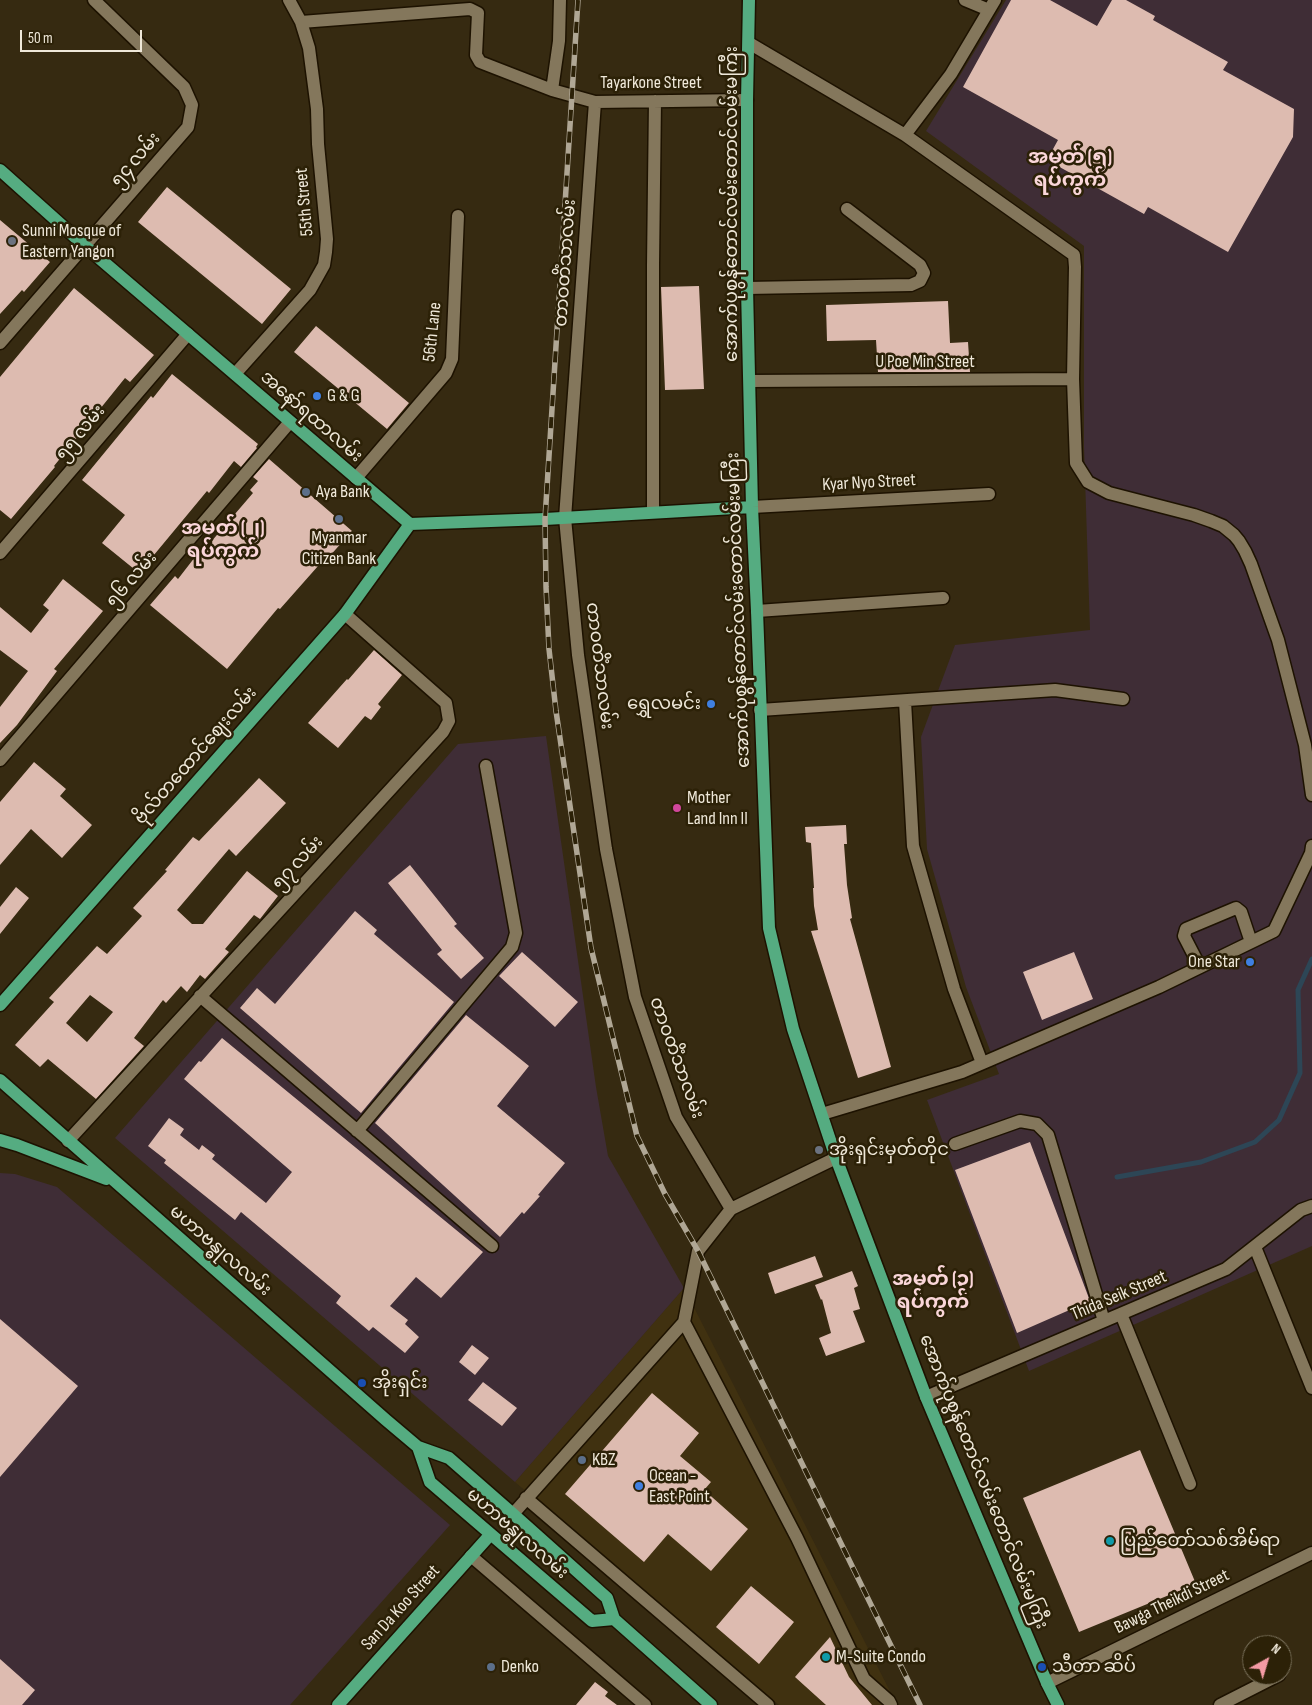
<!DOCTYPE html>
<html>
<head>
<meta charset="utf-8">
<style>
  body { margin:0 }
  #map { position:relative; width:1312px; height:1705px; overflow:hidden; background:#362a11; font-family:"Sofia Sans Condensed",sans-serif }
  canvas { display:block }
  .north { position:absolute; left:1242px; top:1635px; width:50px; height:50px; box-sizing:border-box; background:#2c2107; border:1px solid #7a715b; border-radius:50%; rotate:39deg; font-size:14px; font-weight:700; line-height:20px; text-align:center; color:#efe8d9 }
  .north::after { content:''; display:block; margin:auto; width:18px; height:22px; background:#f49aa4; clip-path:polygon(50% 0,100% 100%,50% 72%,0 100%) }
  .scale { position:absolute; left:20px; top:30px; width:122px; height:22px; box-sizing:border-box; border:2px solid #efe8d9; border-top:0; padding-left:6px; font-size:15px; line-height:18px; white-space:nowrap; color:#efe8d9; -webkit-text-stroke:4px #2c2107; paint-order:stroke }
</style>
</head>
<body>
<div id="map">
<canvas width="1312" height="1705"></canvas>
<div class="north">N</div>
<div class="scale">50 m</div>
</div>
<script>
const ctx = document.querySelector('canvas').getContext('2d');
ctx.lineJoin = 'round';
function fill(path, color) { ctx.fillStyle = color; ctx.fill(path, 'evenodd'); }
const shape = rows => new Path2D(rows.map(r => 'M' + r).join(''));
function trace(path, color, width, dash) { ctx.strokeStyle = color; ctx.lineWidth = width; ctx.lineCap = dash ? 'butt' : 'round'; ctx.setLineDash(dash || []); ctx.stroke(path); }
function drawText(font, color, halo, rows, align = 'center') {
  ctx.font = font + ' "Sofia Sans Condensed","Noto Sans Myanmar",sans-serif'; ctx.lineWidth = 5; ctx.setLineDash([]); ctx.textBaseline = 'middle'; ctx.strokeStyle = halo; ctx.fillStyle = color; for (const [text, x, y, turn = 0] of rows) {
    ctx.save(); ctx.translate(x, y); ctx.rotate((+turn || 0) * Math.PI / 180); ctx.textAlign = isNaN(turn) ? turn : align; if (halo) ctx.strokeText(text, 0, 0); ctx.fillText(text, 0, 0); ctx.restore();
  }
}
fill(shape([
  [684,1288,897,1705,779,1705,515,1482]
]), '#403110');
fill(shape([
  [1006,0,1312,0,1312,1246,1029,1371,927,1100,999,1074,966,987,927,849,921,737,955,645,1090,630,1084,447,1084,246,926,131],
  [546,736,596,1087,608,1156,684,1288,515,1482,115,1138,458,744],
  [0,1173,15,1174,57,1187,450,1525,290,1705,0,1705]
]), '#3f2d36');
trace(shape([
  [1117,1177,1201,1162,1255,1142,1279,1120,1300,1073,1298,990,1312,959]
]), '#2d4656', 5);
fill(shape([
  [1011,0,1050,0,1097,26,1112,0,1126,0,1155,16,1153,20,1228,62,1223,70,1294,109,1293,137,1228,252,1148,207,1144,214,1047,160,1058,140,963,87],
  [167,187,291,289,262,324,138,222],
  [0,220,50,262,24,292,22,290,0,314],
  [699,286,704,389,665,390,661,287],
  [74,288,154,355,130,382,125,378,54,466,55,467,11,519,0,510,0,377],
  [948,301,950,343,968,342,970,372,878,372,876,340,827,341,826,305],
  [316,326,409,403,387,429,294,352],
  [172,374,258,444,256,447,257,448,241,467,234,461,209,493,207,491,139,573,102,543,125,515,82,480,151,396,153,398],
  [269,459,352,531,328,558,326,557,280,609,278,608,227,669,150,605,175,576,178,579,202,548,204,550,253,493,250,490,258,481,253,477],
  [63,579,103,611,54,669,57,671,17,725,0,743,0,707,28,671,0,650,0,607,31,633,49,610,43,605],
  [374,650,402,675,378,704,381,707,371,720,365,716,338,748,308,723,347,679,348,680],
  [34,762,66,789,60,796,92,825,62,858,31,829,0,865,0,802],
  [259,778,286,803,236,856,229,849,177,910,192,924,203,924,247,871,278,896,260,919,254,915,225,949,229,952,205,979,200,975,187,992,181,986,166,1003,163,1000,134,1038,144,1046,96,1099,48,1059,40,1067,15,1045,54,1002,49,998,97,946,107,954,142,916,133,908,167,871,165,870,193,837,199,841],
  [90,995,113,1012,87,1042,66,1023],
  [846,825,847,844,844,844,847,885,852,918,850,919,891,1067,858,1078,811,931,818,930,814,906,813,888,814,888,811,843,806,842,805,827],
  [410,865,457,924,454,926,484,958,461,979,437,954,442,950,388,883],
  [16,887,29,898,0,934,0,907],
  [355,911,377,930,374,934,454,1002,361,1113,240,1008,257,988,275,1004],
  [522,952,578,1002,555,1027,499,976],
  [1074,952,1093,999,1042,1020,1023,972],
  [466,1015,529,1066,497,1106,565,1163,538,1195,540,1196,524,1214,522,1212,500,1237,375,1123],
  [222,1038,483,1252,441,1298,416,1277,390,1306,408,1320,405,1324,419,1337,405,1353,373,1327,369,1331,336,1303,341,1296,241,1212,235,1220,164,1163,166,1160,148,1146,169,1118,184,1129,180,1135,199,1150,202,1145,215,1155,212,1159,266,1203,292,1172,184,1079,199,1061,201,1062],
  [1030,1142,1090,1301,1017,1333,955,1170],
  [815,1256,823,1277,775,1294,768,1273],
  [852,1271,858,1286,854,1288,860,1309,853,1311,865,1342,826,1356,819,1338,831,1333,822,1299,821,1300,815,1285],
  [0,1319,78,1386,0,1477],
  [472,1345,489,1358,475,1375,459,1362],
  [483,1382,517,1408,502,1426,468,1400],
  [652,1393,699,1433,680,1456,711,1482,704,1490,748,1529,711,1571,668,1534,644,1562,565,1494],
  [1140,1450,1196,1584,1079,1632,1023,1498],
  [751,1586,794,1622,759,1664,716,1627],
  [830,1637,849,1677,872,1705,826,1705,795,1677],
  [0,1659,35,1690,22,1705,0,1705],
  [595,1682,608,1692,605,1696,617,1705,576,1705]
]), '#ddbbb0');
const minor = shape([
  [965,0,989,10],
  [301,22,470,9,478,13,476,55,480,62,552,90,595,102,747,100],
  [749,43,905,135,1074,255,1075,267,1073,379,1076,463,1088,482,1109,493,1194,515,1211,521,1223,526,1234,535,1239,541,1245,551,1251,564,1278,640,1305,745,1312,795],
  [552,90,559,41,560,0],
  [595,102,565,518,578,655,606,849,635,997,676,1117,731,1209],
  [905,135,951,74,995,0],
  [747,288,911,285,920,281,924,273,920,265,847,209],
  [0,343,188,127,192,105,184,87,94,0],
  [235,374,310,290,324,265,326,252,327,239,318,144,317,109,309,48,301,22,289,0],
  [750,381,1073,379],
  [356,478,446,373,452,359,458,216],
  [752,507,989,494],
  [653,512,653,265,655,101],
  [0,553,188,334],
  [757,611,943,598],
  [905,701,913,846,954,989,982,1063],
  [760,710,1055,690,1123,699],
  [0,760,290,422],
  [1200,967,1184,936,1186,929,1236,908,1241,912,1251,942],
  [200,996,492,1246],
  [822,1114,962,1072,1159,987,1274,931,1311,853,1312,846],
  [357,1131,512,947,516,933,486,766],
  [68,1141,443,732,449,721,446,703,345,614],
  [955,1144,1020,1121,1037,1124,1048,1135,1104,1321],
  [1255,1247,1312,1388],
  [1121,1314,1190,1484],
  [684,1322,797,1538,864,1679,889,1701,891,1705],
  [926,1397,1226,1269,1301,1210,1312,1206],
  [526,1498,768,1705],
  [513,1514,684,1322,698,1251,731,1209,836,1158],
  [471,1556,645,1705],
  [1047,1683,1312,1553],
  [1220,1705,1279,1675]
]);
const major = shape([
  [749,0,747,100,747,288,752,507,757,611,769,928,793,1029,836,1158,926,1397,1047,1683,1058,1705],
  [0,170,85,246,410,524,545,519,752,507],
  [0,1005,345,614,410,524],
  [0,1080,386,1420,418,1447,449,1458,513,1514,607,1598,614,1619,711,1705],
  [0,1140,17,1145,106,1179],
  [418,1447,430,1482,592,1621,614,1619],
  [338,1705,490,1535]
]);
trace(minor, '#1d1200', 15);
trace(major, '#1d1200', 15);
trace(minor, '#84775c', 12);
trace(major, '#55ac81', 12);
const rail = shape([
  [578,0,545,519,546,587,549,649,556,711,591,948,637,1136,665,1194,698,1251,920,1705]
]);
trace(rail, '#b0a795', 5.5);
trace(rail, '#2c2107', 4, [11]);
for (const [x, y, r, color] of [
  [12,241,5,"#6b7280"],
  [317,396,5,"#3f7fe0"],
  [306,492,5,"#5c6f8a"],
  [339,519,5,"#5c6f8a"],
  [711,704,5,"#3f7fe0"],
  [677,808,5,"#d1479c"],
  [1250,962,5,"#3f7fe0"],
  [819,1150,5,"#6b7280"],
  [362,1383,5,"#1a4fb4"],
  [582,1460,5,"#5c6f8a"],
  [639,1486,5,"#3f7fe0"],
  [1110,1541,5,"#0f9aa8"],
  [826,1657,5,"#0f9aa8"],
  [491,1667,5,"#5c6f8a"],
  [1042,1667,5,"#1a4fb4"]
]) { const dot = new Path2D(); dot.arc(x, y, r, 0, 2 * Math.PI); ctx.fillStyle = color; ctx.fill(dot); trace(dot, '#2c2107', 2); }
drawText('18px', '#efe8d9', '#2c2107', [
  ["Tayarkone Street",651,83],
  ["၅၄ လမ်း",136,160,-49],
  ["55th Street",305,202,-95],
  ["အောက်ပုစွန်တောင်လမ်းတောင်လမ်းမကြီး",732,204,-90],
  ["တာဝတိံသာလမ်း",566,263,-86],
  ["56th Lane",433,332,-84],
  ["U Poe Min Street",925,362],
  ["အနော်ရထာလမ်း",311,417,41],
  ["၅၅ လမ်း",81,433,-50],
  ["Kyar Nyo Street",869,483,-3],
  ["၅၆ လမ်း",132,580,-49],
  ["အောက်ပုစွန်တောင်လမ်းတောင်လမ်းမကြီး",739,610,-92],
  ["တာဝတိံသာလမ်း",599,666,83],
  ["ဗိုလ်တထောင်ဈေးလမ်း",196,756,-49],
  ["၅၇ လမ်း",298,863,-47],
  ["တာဝတိံသာလမ်း",676,1058,70],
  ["မဟာဗန္ဓုလလမ်း",220,1251,41],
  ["Thida Seik Street",1119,1296,-23],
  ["အောက်ပုစွန်တောင်လမ်းတောင်လမ်းမကြီး",983,1482,68],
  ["မဟာဗန္ဓုလလမ်း",517,1534,41],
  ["Bawga Theikdi Street",1172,1602,-26],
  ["San Da Koo Street",401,1608,-48]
]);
drawText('18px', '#efe8d9', '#2c2107', [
  ["Sunni Mosque of",22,231],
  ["Eastern Yangon",22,252],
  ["G & G",327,396],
  ["Aya Bank",316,492],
  ["Myanmar",339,538,"center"],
  ["Citizen Bank",339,559,"center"],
  ["ရွှေလမင်း",701,704,"right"],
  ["Mother",687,798],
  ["Land Inn II",687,819],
  ["One Star",1240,962,"right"],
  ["အိုးရှင်းမှတ်တိုင",829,1150],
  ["အိုးရှင်း",372,1383],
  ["KBZ",592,1460],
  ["Ocean -",649,1476],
  ["East Point",649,1497],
  ["ပြည်တော်သစ်အိမ််ရာ",1120,1541],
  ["M-Suite Condo",836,1657],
  ["Denko",501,1667],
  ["သီတာ ဆိပ်",1052,1667]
], 'left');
drawText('bold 20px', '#fad6d9', '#2c2107', [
  ["အမှတ် (၅)",1070,158],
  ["ရပ်ကွက်",1070,181],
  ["အမှတ် (၂)",223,529],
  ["ရပ်ကွက်",223,552],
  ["အမှတ် (၃)",933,1280],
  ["ရပ်ကွက်",933,1303]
]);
</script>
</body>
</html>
